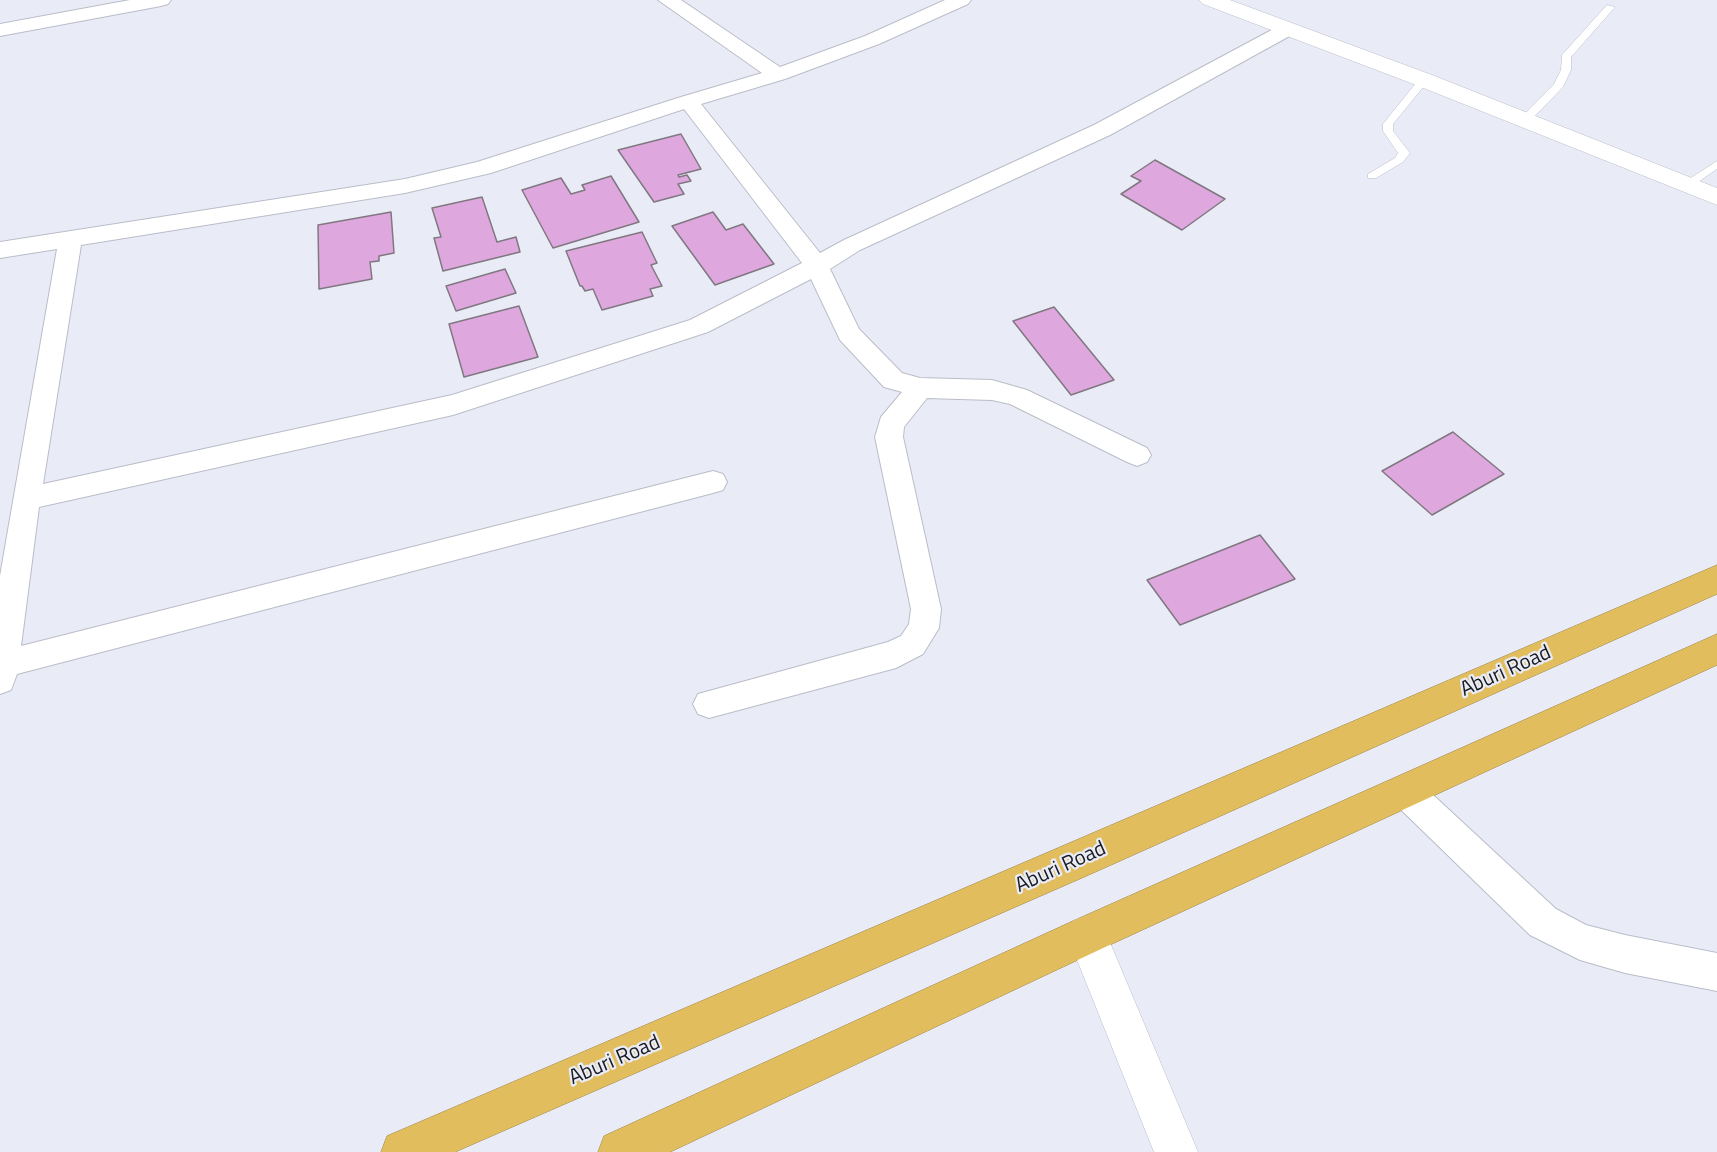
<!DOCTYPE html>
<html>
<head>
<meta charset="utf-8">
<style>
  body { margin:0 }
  canvas { display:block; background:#e9ecf7 }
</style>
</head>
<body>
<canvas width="1717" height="1152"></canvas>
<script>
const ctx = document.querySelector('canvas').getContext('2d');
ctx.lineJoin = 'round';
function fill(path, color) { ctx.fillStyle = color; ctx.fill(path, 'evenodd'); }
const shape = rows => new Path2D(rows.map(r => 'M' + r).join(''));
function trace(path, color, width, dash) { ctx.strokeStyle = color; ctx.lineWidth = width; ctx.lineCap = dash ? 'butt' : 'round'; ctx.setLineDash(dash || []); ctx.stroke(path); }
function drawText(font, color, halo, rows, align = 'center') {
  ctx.font = font + ' "Titillium Web",sans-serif'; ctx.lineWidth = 4.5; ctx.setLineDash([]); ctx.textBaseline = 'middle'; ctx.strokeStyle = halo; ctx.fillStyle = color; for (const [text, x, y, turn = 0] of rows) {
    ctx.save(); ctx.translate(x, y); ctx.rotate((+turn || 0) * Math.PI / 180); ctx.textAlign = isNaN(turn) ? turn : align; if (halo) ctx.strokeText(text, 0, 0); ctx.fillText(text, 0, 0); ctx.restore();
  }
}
const building = shape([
  [681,134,701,169,678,175,679,177,687,175,691,181,678,184,684,194,654,202,618,150,681,134],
  [1155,160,1225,199,1182,230,1121,194,1141,181,1131,176,1155,160],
  [611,176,639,222,553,248,522,190,561,178,571,194,585,190,582,185,611,176],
  [482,197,497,242,516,237,520,252,443,271,434,238,441,237,432,208,482,197],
  [391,212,394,253,379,256,379,261,370,262,372,279,319,289,318,225,391,212],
  [713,212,726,230,743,224,774,264,715,285,672,226,713,212],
  [642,232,657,263,651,265,662,286,650,289,653,296,602,310,593,289,585,291,582,286,580,286,566,251,642,232],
  [505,269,516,293,456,311,446,286,505,269],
  [519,306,538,357,464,377,449,324,519,306],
  [1054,307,1114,380,1071,395,1013,321,1054,307],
  [1453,432,1504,474,1432,515,1382,471,1453,432],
  [1260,535,1295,579,1180,625,1147,580,1260,535]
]);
fill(building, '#dea7de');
trace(building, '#807880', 1.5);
const lane = shape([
  [1607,5,1615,7,1571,57,1571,70,1563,87,1529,122,1521,122,1521,118,1554,84,1561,70,1562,55,1607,5],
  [1424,77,1429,80,1393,124,1393,131,1410,153,1403,162,1376,178,1368,178,1368,174,1395,158,1398,153,1383,131,1383,124,1420,78,1424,77],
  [1717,161,1717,169,1691,187,1683,187,1683,183,1717,161]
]);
const street = shape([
  [130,0,171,0,168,4,161,6,0,36,0,24,130,0],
  [658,0,681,0,780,67,865,36,945,0,971,0,968,4,879,44,785,79,701,104,820,253,844,240,1094,125,1281,25,1295,25,1298,29,1295,33,1110,135,860,250,830,269,859,329,902,373,920,378,992,380,1027,390,1147,448,1151,455,1147,462,1137,466,1127,462,1010,404,992,400,927,398,904,427,903,437,941,609,939,628,923,654,896,668,709,718,698,714,693,704,698,694,888,642,901,636,909,624,911,609,875,437,881,417,902,392,884,387,840,340,811,279,708,332,453,415,39,507,21,646,713,471,723,474,727,482,723,490,713,493,17,674,11,690,0,694,0,576,57,249,0,258,0,242,405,179,477,162,681,97,762,73,658,0],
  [684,109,802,263,690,320,452,395,43,484,81,245,405,193,491,173,684,109],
  [1405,775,1417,780,1556,909,1586,925,1625,935,1717,953,1717,991,1625,973,1580,960,1530,935,1393,802,1388,791,1393,780,1405,775]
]);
const secondary = shape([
  [1199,0,1230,0,1432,75,1717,188,1717,205,1416,85,1203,4,1199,0],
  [1087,915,1101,921,1198,1152,1154,1152,1067,935,1073,921,1087,915]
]);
const highway = shape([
  [1717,565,1717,594,1084,877,455,1152,381,1152,387,1136,1717,565],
  [1717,634,1717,665,1101,949,670,1152,598,1152,604,1136,1073,921,1717,634]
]);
trace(lane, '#babdc8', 1);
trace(street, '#babdc8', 2);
trace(secondary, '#babdc8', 1);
trace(highway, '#9c8448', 1);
fill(lane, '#fff');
fill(street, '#fff');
fill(secondary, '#fff');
fill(highway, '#e2bd5e');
drawText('21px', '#1a1b1f', '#e9ecf7', [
  ["Aburi Road",1506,672,-24],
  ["Aburi Road",1061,868,-24],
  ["Aburi Road",615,1061,-23]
]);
</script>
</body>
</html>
